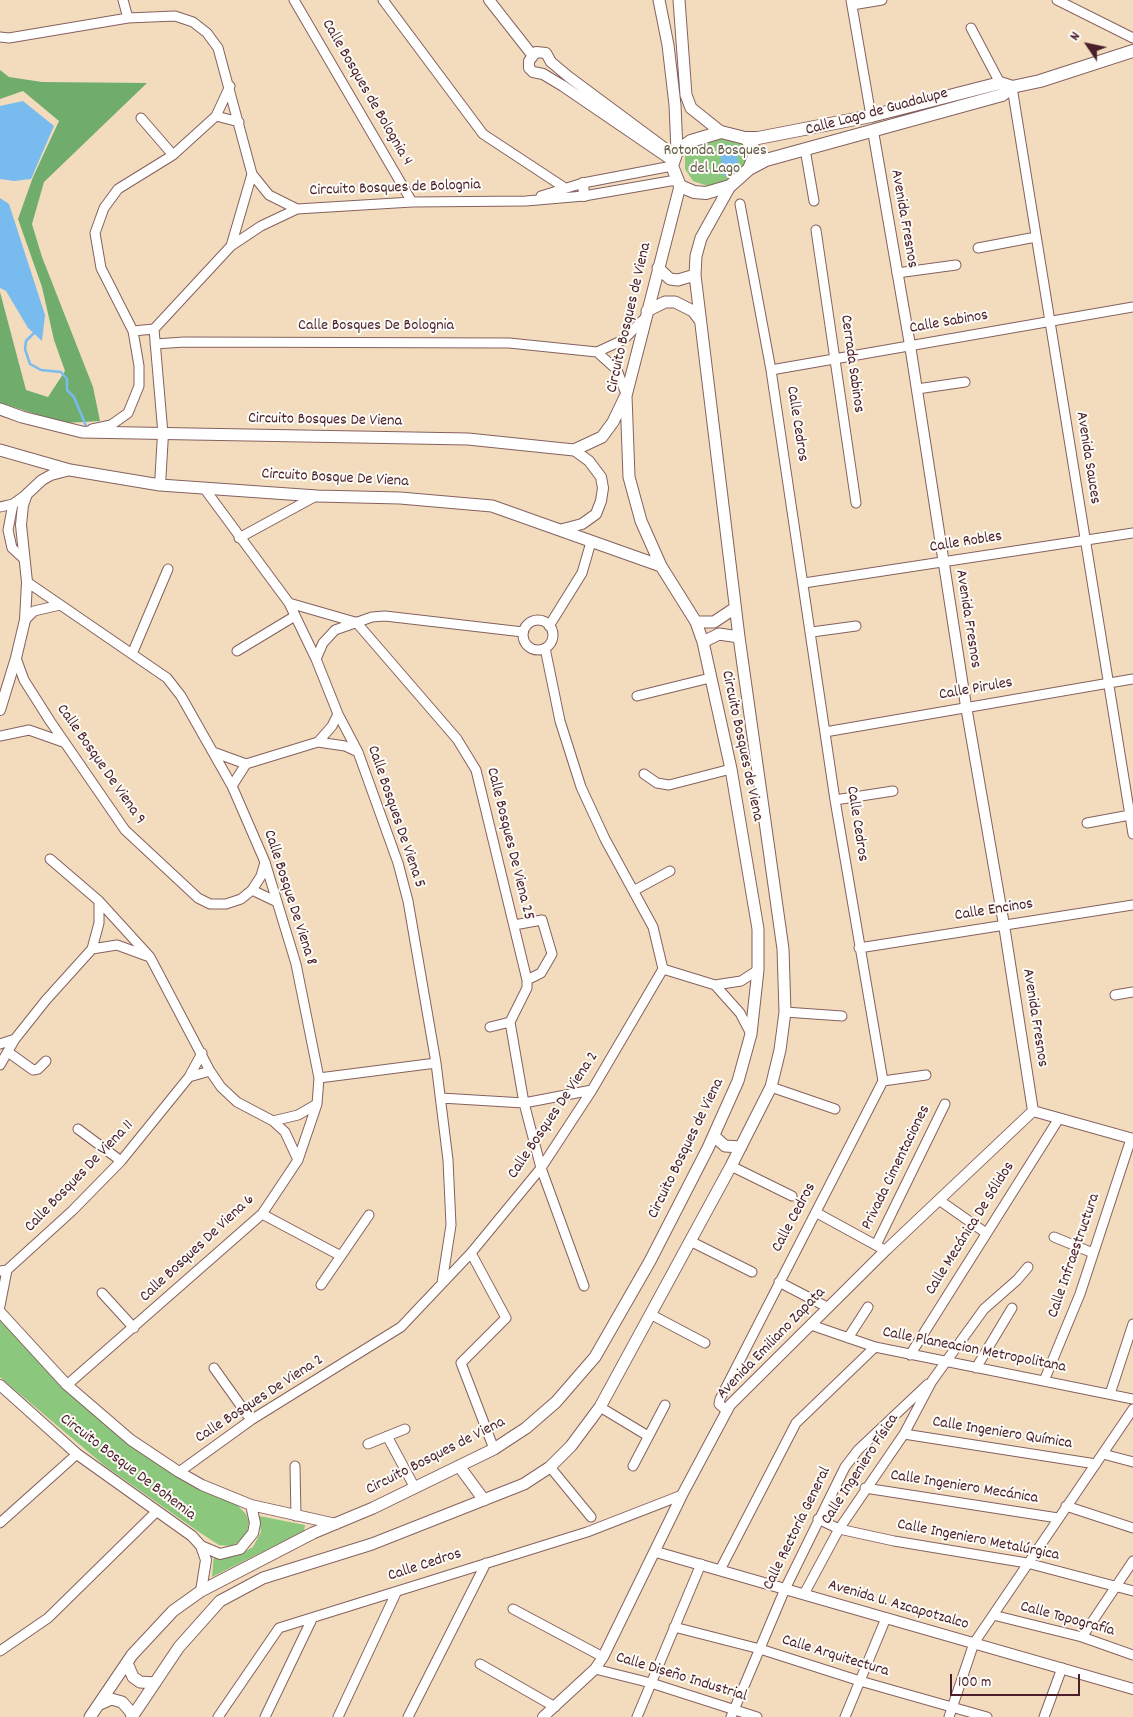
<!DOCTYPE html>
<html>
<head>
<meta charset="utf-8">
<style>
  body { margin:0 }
  #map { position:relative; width:1133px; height:1717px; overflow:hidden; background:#f3dcbe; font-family:Dekko,sans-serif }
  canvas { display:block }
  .north { position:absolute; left:1063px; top:20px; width:50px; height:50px; -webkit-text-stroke:4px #fdfcf7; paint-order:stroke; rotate:304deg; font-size:14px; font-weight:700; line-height:20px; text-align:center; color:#4a1f2b }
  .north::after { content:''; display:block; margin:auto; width:18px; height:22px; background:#4a1f2b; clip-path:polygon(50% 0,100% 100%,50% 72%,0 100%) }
  .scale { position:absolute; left:950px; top:1674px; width:130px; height:22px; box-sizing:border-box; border:2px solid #4a1f2b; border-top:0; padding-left:6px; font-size:15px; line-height:18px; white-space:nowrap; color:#4a1f2b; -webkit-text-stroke:4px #fdfcf7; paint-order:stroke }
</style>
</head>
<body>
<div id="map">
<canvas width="1133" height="1717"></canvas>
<div class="north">N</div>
<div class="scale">100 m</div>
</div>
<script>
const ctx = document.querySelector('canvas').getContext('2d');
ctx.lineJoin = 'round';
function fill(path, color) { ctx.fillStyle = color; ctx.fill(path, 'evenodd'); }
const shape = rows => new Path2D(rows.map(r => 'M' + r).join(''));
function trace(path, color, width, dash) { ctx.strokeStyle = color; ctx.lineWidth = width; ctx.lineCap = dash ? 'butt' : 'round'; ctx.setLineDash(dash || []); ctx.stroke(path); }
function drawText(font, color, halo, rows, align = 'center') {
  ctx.font = font + ' Dekko,sans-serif'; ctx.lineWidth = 4; ctx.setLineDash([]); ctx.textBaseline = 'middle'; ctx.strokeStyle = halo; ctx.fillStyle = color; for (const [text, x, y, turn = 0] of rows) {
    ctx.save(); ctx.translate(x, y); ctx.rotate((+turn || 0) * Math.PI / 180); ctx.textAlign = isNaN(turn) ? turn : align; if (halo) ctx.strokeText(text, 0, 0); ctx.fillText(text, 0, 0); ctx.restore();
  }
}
fill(shape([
  [725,137,735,139,751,151,739,177,708,186,693,181,685,169,685,154,695,144],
  [0,1318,26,1348,117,1435,201,1490,235,1503,246,1514,249,1522,245,1540,230,1546,219,1545,199,1532,105,1466,8,1384,0,1377],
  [259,1516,305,1525,304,1531,212,1577,214,1554,223,1557,237,1556,253,1547,261,1532]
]), '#8bc77d');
fill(shape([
  [0,70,9,77,42,82,147,83,44,182,32,224,42,257,93,387,100,421,65,423,0,403,0,292,26,390,48,397,65,371,54,340,42,287,18,219,33,177,59,121,23,91,0,99]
]), '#70ac6c');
fill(shape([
  [23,101,54,126,31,179,14,181,0,179,0,106],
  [719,144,730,145,737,153,738,163,728,175,723,176],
  [0,198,9,204,45,315,42,341,28,328,6,291,0,288]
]), '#78bbee');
trace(shape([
  [34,333,26,341,25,349,30,364,41,370,61,372,67,379,67,390,74,397,86,426]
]), '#78bbee', 2.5);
const minor = shape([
  [123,0,128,18],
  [294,0,412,202],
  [383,0,483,134,565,188],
  [851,0,871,116],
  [1057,0,1133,38],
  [852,5,882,0],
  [971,28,1000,83],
  [0,37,9,38,128,18,175,16,193,22,207,33,218,48,252,174,269,195,297,209,412,202,526,201,584,196,676,180],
  [1012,87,1133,834],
  [216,116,239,122],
  [141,118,173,155],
  [805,149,814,201],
  [541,196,583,183,672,166],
  [816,230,856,503],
  [231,246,261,226,297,209],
  [978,248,1036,237],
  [897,273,956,265],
  [154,329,163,434],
  [133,331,154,329,231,246,252,174],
  [155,344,184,342,509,343,597,352,623,340,645,318],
  [597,352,617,370,626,394],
  [771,370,1133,307],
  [917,389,965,382],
  [92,429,111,425,128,413,139,386,139,366,133,331,101,268,95,233,104,208,118,189,173,155,216,116,230,86],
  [204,488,289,603,316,659,338,714,358,752,398,863,408,901,436,1063,448,1160,451,1225,442,1283],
  [0,507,13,504],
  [239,538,316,496],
  [24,559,12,548,8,530,13,504,27,494],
  [27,582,167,678,181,696,232,786,265,862,296,964,319,1078,317,1104,298,1160,262,1214,67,1385],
  [804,583,1133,533],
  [289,603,355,622],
  [25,620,34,611,60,605],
  '523 635a15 15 0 1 1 30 0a15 15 0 1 1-30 0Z',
  [356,622,457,739,476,770,527,980,527,988,510,1022,490,1027],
  [549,626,582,573,591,542],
  [812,632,856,626],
  [237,651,295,616],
  [132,654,168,569],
  [16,658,24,680,50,721,125,830,198,898,210,904,226,904,241,899,252,890,261,876,265,862],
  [316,659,323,643,335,630,372,617,385,616,523,632],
  [637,696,710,678],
  [825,732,1133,679],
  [0,736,29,730,63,742],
  [318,742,332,726,338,714],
  [213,752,246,764,318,742,345,746,358,752],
  [644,774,657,783,669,785,731,769],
  [232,786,246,764],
  [835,800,893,791],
  [1087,823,1130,815],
  [50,859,99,901,150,957,210,1071,221,1087,237,1102,273,1121,285,1132,298,1160],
  [252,890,277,902],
  [635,890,670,871],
  [514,925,542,920,552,954,541,973,527,980],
  [859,948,1133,905],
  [92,949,117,945,147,956],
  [663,969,715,985,741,981,758,970],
  [715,985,740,1013,751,1034],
  [1115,995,1133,992],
  [785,1012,842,1016],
  [510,1022,524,1103,541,1168,584,1286],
  [0,1044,15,1039],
  [8,1052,33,1070,38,1069,46,1061],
  [0,1065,15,1039,46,1000,92,949,99,923,99,901],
  [189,1077,210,1071],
  [319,1078,436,1063],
  [883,1081,926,1075],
  [771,1087,835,1109],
  [441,1098,524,1103,592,1090],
  [273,1121,298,1115,317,1104],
  [78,1129,121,1161],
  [731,1166,792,1196],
  [939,1200,986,1233],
  [817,1213,881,1248],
  [262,1214,341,1256],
  [1054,1237,1093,1253],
  [690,1241,752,1272],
  [876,1245,945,1104],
  [471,1253,506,1318,461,1363,494,1449],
  [0,1271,7,1270,72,1211,121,1161,189,1077,202,1053],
  [779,1282,827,1307],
  [321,1285,369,1215],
  [102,1293,134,1328],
  [0,1306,7,1270],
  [650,1314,705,1343],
  [811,1325,875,1347,1133,1399],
  [848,1338,868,1307],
  [910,1355,1058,1120],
  [214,1368,251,1420],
  [976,1368,1012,1308],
  [1044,1381,1080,1294,1131,1139],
  [1110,1394,1133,1324],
  [600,1407,648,1436],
  [727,1411,719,1404,720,1399,883,1081,835,800,771,370,740,204],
  [904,1434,1096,1464],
  [387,1436,415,1488],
  [368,1444,405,1429],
  [1103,1454,1133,1462],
  [295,1466,296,1516],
  [633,1466,665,1405],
  [550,1467,591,1517],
  [179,1472,251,1420,401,1327,471,1253,541,1168,592,1090,663,969,653,927,605,839,581,787,560,721,545,648],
  [865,1488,1058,1518],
  [1066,1506,1133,1528],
  [818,1519,839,1529,894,1541,1027,1563,1133,1591],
  [0,1523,77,1454],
  [720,1570,796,1423,875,1347],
  [804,1594,839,1529,904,1434,932,1381,984,1309,1017,1280,1028,1267],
  [513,1609,603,1657],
  [993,1615,1082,1637,1133,1655],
  [674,1627,760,1649,860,1681,987,1717],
  [1082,1637,1133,1561],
  [0,1651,48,1618,156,1512],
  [480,1664,555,1707],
  [595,1669,651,1683,757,1717],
  [218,1717,279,1628,587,1532,682,1495],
  [265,1717,312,1619],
  [338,1717,396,1593],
  [408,1717,486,1563],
  [637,1717,701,1564],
  [731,1717,785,1589,845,1467,858,1450,928,1384],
  [845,1717,886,1618],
  [949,1717,974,1643,1133,1409],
  [1044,1717,1062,1668]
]);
const tertiary = shape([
  [489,0,533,56],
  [873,131,910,345,966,706,1004,925,1033,1111],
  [673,161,563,86,543,74,533,72,529,68,529,61,536,52,546,53,551,62,569,77,674,155],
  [583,183,584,196],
  [160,485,163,434],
  [563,529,582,524,596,514,601,501,603,488,601,477,589,461,574,450],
  [0,710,16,658,25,620,27,582,21,525,23,505,27,494,42,480,51,475,70,470],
  [1033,1111,1133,1139],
  [0,1312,67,1385,131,1440,179,1472,202,1485,251,1505,336,1524],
  [0,1385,77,1454,192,1536,201,1546,206,1560,201,1591],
  [201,1546,220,1554,240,1549,253,1533,255,1523,251,1505],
  [656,1552,1133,1689],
  [543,1717,595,1669,603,1657,682,1495,730,1405,886,1250,1033,1111]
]);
const secondary = shape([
  [659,0,668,45,675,105,677,151],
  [679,0,686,95,691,108,721,132],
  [658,268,670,279,678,280,695,275],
  [647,311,665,302,675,302,693,311,699,319],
  [0,409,22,417,82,432,468,439,574,450,602,437,613,422,625,397],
  [0,450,70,470,160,485,317,496,400,498,492,506,661,566],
  [696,622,714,622,735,608],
  [703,642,719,634,739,637],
  [714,1136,725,1146,741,1147],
  [459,1466,484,1500],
  [127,1663,133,1677,140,1682,155,1683],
  [100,1704,111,1699,122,1702,130,1711,132,1716],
  [90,1717,132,1655,173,1611,201,1591,313,1533,373,1508,494,1449,526,1428,556,1402,595,1357,650,1261,708,1148,738,1081,751,1034,758,970,758,929,731,769,703,642,696,622,661,566,641,521,629,477,626,396,680,186],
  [132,1717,179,1647,220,1601,263,1578,372,1544,524,1484,550,1467,571,1446,600,1407,731,1166,771,1087,780,1050,785,1012,783,949,739,637,695,275,696,256,701,238,730,186]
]);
const primary = shape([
  [721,132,745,138,752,145,755,154,749,169,730,186,706,193,694,192,680,186,672,166,677,151,691,141,721,132],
  [745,138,758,138,871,116,1000,83,1012,87],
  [749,169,766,160,1002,95,1012,87,1040,81,1133,51]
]);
trace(minor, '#85615e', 11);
trace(tertiary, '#85615e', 12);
trace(secondary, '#85615e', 13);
trace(primary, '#85615e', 14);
trace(minor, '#fff', 9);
trace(tertiary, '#fff', 10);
trace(secondary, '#fff', 11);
trace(primary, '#fff', 12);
drawText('16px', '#4a1f2b', '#fdfcf7', [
  ["Calle Bosques de Bolognia 4",366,93,60],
  ["Calle Lago de Guadalupe",877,113,-15],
  ["Circuito Bosques de Bolognia",395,189,-2],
  ["Avenida Fresnos",903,219,80],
  ["Circuito Bosques de Viena",630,318,-77],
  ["Calle Sabinos",949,323,-10],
  ["Calle Bosques De Bolognia",376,327],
  ["Cerrada Sabinos",851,364,82],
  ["Circuito Bosques De Viena",325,421,1],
  ["Calle Cedros",796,424,81],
  ["Avenida Sauces",1087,458,81],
  ["Circuito Bosque De Viena",335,479,3],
  ["Calle Robles",966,543,-9],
  ["Avenida Fresnos",967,619,81],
  ["Calle Pirules",976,690,-10],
  ["Circuito Bosques de Viena",741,746,78],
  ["Calle Bosque De Viena 9",100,765,55],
  ["Calle Bosques De Viena 5",395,817,71],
  ["Calle Cedros",856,824,81],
  ["Calle Bosques De Viena 25",509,844,76],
  ["Calle Bosque De Viena 8",289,898,72],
  ["Calle Encinos",994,911,-9],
  ["Avenida Fresnos",1034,1018,81],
  ["Calle Bosques De Viena 2",554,1116,-56],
  ["Circuito Bosques de Viena",687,1149,-64],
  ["Privada Cimentaciones",897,1168,-64],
  ["Calle Bosques De Viena 11",80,1177,-46],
  ["Calle Cedros",795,1218,-62],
  ["Calle Mecánica De Sólidos",971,1229,-58],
  ["Calle Bosques De Viena 6",198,1249,-43],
  ["Calle Infraestructura",1075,1256,-71],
  ["Avenida Emiliano Zapata",772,1344,-46],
  ["Calle Planeacion Metropolitana",974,1351,11],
  ["Calle Bosques De Viena 2",260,1400,-33],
  ["Calle Ingeniero Química",1002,1434,9],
  ["Circuito Bosques de Viena",436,1457,-27],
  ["Circuito Bosque De Bohemia",127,1468,37],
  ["Calle Ingeniero Física",861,1470,-57],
  ["Calle Ingeniero Mecánica",964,1488,9],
  ["Calle Rectoría General",798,1529,-64],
  ["Calle Ingeniero Metalúrgica",978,1541,11],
  ["Calle Cedros",425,1566,-18],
  ["Avenida U. Azcapotzalco",898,1606,16],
  ["Calle Topografía",1067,1620,15],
  ["Calle Arquitectura",835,1657,17],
  ["Calle Diseño Industrial",681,1678,17]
]);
drawText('16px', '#615a48', '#fdfcf7', [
  ["Rotonda Bosques",715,152],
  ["del Lago",715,170]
]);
</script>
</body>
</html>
